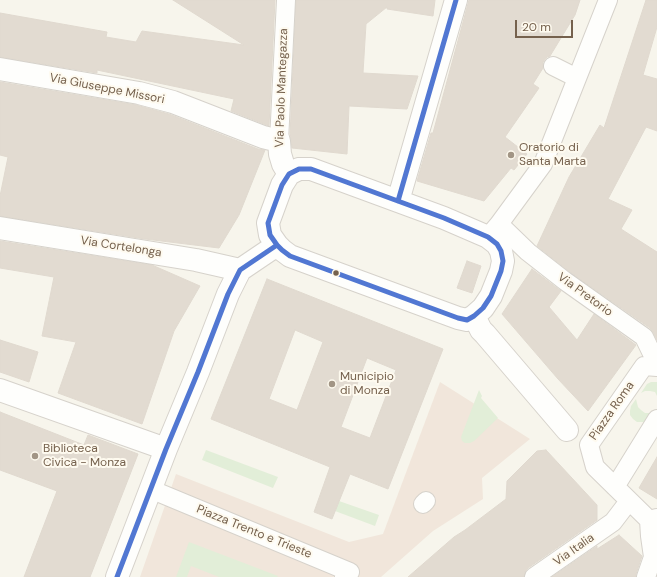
<!DOCTYPE html>
<html>
<head>
<meta charset="utf-8">
<style>
  body { margin:0 }
  #map { position:relative; width:657px; height:577px; overflow:hidden; background:#f7f5ec; font-family:"DM Sans",sans-serif }
  canvas { display:block }
  .scale { position:absolute; left:515px; top:20px; width:58px; height:18px; box-sizing:border-box; border:2px solid #75614d; border-top:0; padding-left:5px; font-size:12px; line-height:14px; white-space:nowrap; color:#75614d; -webkit-text-stroke:3px #fefaef; paint-order:stroke }
</style>
</head>
<body>
<div id="map">
<canvas width="657" height="577"></canvas>
<div class="scale">20 m</div>
</div>
<script>
const ctx = document.querySelector('canvas').getContext('2d');
ctx.lineJoin = 'round';
function fill(path, color) { ctx.fillStyle = color; ctx.fill(path, 'evenodd'); }
const shape = rows => new Path2D(rows.map(r => 'M' + r).join(''));
function trace(path, color, width, dash) { ctx.strokeStyle = color; ctx.lineWidth = width; ctx.lineCap = dash ? 'butt' : 'round'; ctx.setLineDash(dash || []); ctx.stroke(path); }
function drawText(font, color, halo, rows, align = 'center') {
  ctx.font = font + ' "DM Sans",sans-serif'; ctx.lineWidth = 4; ctx.setLineDash([]); ctx.textBaseline = 'middle'; ctx.strokeStyle = halo; ctx.fillStyle = color; for (const [text, x, y, turn = 0] of rows) {
    ctx.save(); ctx.translate(x, y); ctx.rotate((+turn || 0) * Math.PI / 180); ctx.textAlign = isNaN(turn) ? turn : align; if (halo) ctx.strokeText(text, 0, 0); ctx.fillText(text, 0, 0); ctx.restore();
  }
}
fill(shape([
  [440,382,530,439,482,478,483,499,433,531,381,577,140,577,176,474,349,542,383,534]
]), '#f1e6db');
fill(shape([
  [651,382,657,382,657,396,655,392,650,391,645,391,641,393,647,384],
  [479,390,482,396,481,398,498,418,474,441,470,443,465,443,462,441,461,437],
  [636,399,638,407,641,410,645,413,649,413,655,410,649,419,645,422,637,422,633,419,630,415,630,411,631,406],
  [206,450,278,477,273,488,202,460],
  [339,501,379,515,375,526,335,511],
  [189,542,278,576,277,577,219,577,191,566,187,577,176,577]
]), '#e2eed8');
const building = shape([
  [173,0,275,0,269,126,231,111,234,99,97,70,97,73,0,57,0,13,107,32,106,37,136,42,142,31,244,45,173,0],
  [296,0,435,0,433,16,387,9,387,7,366,24,363,73,418,76,407,109,349,106,347,154,292,148,291,140,290,136,296,0],
  [469,0,580,0,575,15,550,56,547,57,543,62,543,68,533,84,539,88,505,137,527,154,514,170,511,168,484,201,417,181,431,133,433,133,469,0],
  [646,0,657,0,657,27,643,75,657,79,657,131,646,127,608,199,632,210,621,229,657,252,657,340,653,332,650,328,571,273,537,246,569,177,600,125,604,128,646,0],
  [0,82,136,105,169,114,258,149,265,150,239,215,219,248,145,239,0,216,0,196,8,157,0,155,0,82],
  [0,241,152,265,200,286,174,331,142,424,58,393,76,342,42,336,54,277,0,268,0,241],
  [467,261,481,266,472,293,457,288,467,261],
  [532,269,561,291,549,307,577,340,594,314,636,345,588,411,558,379,502,314,532,269],
  [267,279,443,349,388,489,350,474,332,519,314,512,330,467,211,419,267,279],
  [295,330,323,342,297,410,269,399,295,330],
  [367,358,396,370,370,438,341,427,367,358],
  [0,340,38,352,29,382,0,372,0,340],
  [0,412,84,445,88,435,138,454,90,577,24,577,57,491,0,470,0,412],
  [546,450,597,505,597,520,528,568,525,572,524,577,408,577,454,537,465,530,506,499,507,481,537,451,546,450],
  [657,457,657,499,639,488,657,457],
  [619,535,642,556,636,574,636,577,552,577,597,546,597,549,619,535]
]);
fill(building, '#e2dbd1');
trace(building, '#e0d9cf', 1);
const pedestrian = shape([
  [553,66,577,78],
  [279,141,286,0],
  [499,224,528,252,565,281,644,337,657,364],
  [488,237,499,224,543,164,608,0],
  [657,367,644,366,589,445,595,467,649,520,657,518],
  [615,487,657,419],
  [150,489,350,572,344,577],
  [423,504,426,501],
  [534,577,613,522,629,501],
  [646,577,653,557,650,536,649,520]
]);
const minor = shape([
  [0,69,139,93,173,102,263,137,279,141,280,154,283,164,289,174],
  [299,169,311,169,444,218,488,237,497,244,501,251,503,261,501,271,491,296,483,308,474,316,467,320,458,318,290,256,282,250,277,245,270,235,268,223,282,185,289,174,299,169],
  [398,201,456,0],
  [0,228,196,260,240,270],
  [474,316,481,330,485,334,567,430],
  [0,390,166,449],
  [117,577,166,449,198,372,228,294,240,270,277,245]
]);
trace(pedestrian, '#d6d2cb', 20);
trace(minor, '#d6d2cb', 24);
trace(pedestrian, '#fefefc', 18);
trace(minor, '#fefefc', 22);
trace(shape([
  [299,169,311,169,444,218,488,237,497,244,501,251,503,261,501,271,491,296,483,308,474,316,467,320,458,318,290,256,282,250,277,245,270,235,268,223,282,185,289,174,299,169],
  [398,201,456,0],
  [117,577,166,449,198,372,228,294,240,270,277,245]
]), '#5177d2', 5);
for (const [x, y, r, color] of [
  [511,155,4,"#a29585"],
  [336,273,3.5,"#75614d"],
  [332,384,4,"#a29585"],
  [35,456,4,"#a29585"]
]) { const dot = new Path2D(); dot.arc(x, y, r, 0, 2 * Math.PI); ctx.fillStyle = color; ctx.fill(dot); trace(dot, '#fefaef', 1.5); }
drawText('12px', '#75614d', '#fefaef', [
  ["Via Paolo Mantegazza",282,88,-88],
  ["Via Giuseppe Missori",107,89,11],
  ["Via Cortelonga",121,247,9],
  ["Via Pretorio",585,295,36],
  ["Piazza Roma",612,411,-55],
  ["Piazza Trento e Trieste",254,532,22],
  ["Via Italia",574,550,-35]
]);
drawText('12px', '#75614d', '#fefaef', [
  ["Oratorio di",519,148],
  ["Santa Marta",519,162],
  ["Municipio",340,377],
  ["di Monza",340,391],
  ["Biblioteca",43,449],
  ["Civica - Monza",43,463]
], 'left');
</script>
</body>
</html>
